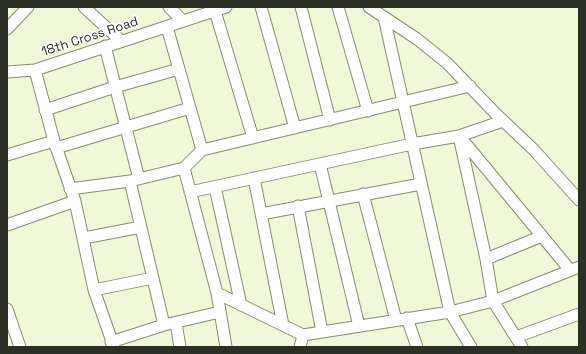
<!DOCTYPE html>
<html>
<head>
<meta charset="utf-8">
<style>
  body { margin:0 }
  #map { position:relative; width:586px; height:354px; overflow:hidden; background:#f0f8d8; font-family:"Space Grotesk",sans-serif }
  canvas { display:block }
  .frame { position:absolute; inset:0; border:8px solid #2c2f23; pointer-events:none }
</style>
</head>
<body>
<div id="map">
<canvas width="586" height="354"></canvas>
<div class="frame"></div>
</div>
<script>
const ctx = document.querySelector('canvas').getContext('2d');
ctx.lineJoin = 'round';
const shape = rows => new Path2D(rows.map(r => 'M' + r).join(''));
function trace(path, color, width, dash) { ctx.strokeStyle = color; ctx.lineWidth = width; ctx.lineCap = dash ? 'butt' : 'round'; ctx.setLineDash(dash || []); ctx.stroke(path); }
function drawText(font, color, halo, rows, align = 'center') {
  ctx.font = font + ' "Space Grotesk",sans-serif'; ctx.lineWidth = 3; ctx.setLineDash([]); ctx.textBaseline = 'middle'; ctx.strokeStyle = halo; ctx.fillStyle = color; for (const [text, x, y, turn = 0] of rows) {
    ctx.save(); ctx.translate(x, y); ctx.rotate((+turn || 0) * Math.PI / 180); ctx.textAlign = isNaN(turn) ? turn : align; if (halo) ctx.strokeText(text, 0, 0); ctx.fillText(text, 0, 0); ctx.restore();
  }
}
const minor = shape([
  [84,7,121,41],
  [169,7,183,21],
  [261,7,295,128],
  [301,7,330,120],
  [338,7,368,111],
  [369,7,417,39,447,63,496,114,534,150,579,200],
  [215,11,253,138],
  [384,17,450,312,471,347],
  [167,27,202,150],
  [7,29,28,7],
  [105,46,139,179],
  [35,70,54,141,75,201,94,290,114,347],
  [7,72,35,70,226,7],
  [45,110,115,87,179,69],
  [461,138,570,270],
  [56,148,190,108],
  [7,155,54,141],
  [320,164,359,326],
  [184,168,217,293,226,347],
  [254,178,283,325],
  [130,181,164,325],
  [215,187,241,305],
  [70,189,130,181,184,168,202,150,470,86],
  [190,192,412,144,459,136,503,121],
  [363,194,396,320],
  [298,206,322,332],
  [261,214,421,184],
  [7,225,75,201],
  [84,238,141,227],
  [486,259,542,236],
  [94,290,153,278],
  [217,293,303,335,450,312,493,301,486,259,459,136],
  [7,309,20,347],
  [407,318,417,347],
  [176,323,180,347],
  [516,337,579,314],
  [111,342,164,325,220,312],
  [300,347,303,335],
  [522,347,493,301,579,267]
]);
trace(minor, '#878e71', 13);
trace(minor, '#fff', 11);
drawText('13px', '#2c2f23', '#fff', [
  ["18th Cross Road",90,37,-18]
]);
</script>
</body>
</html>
